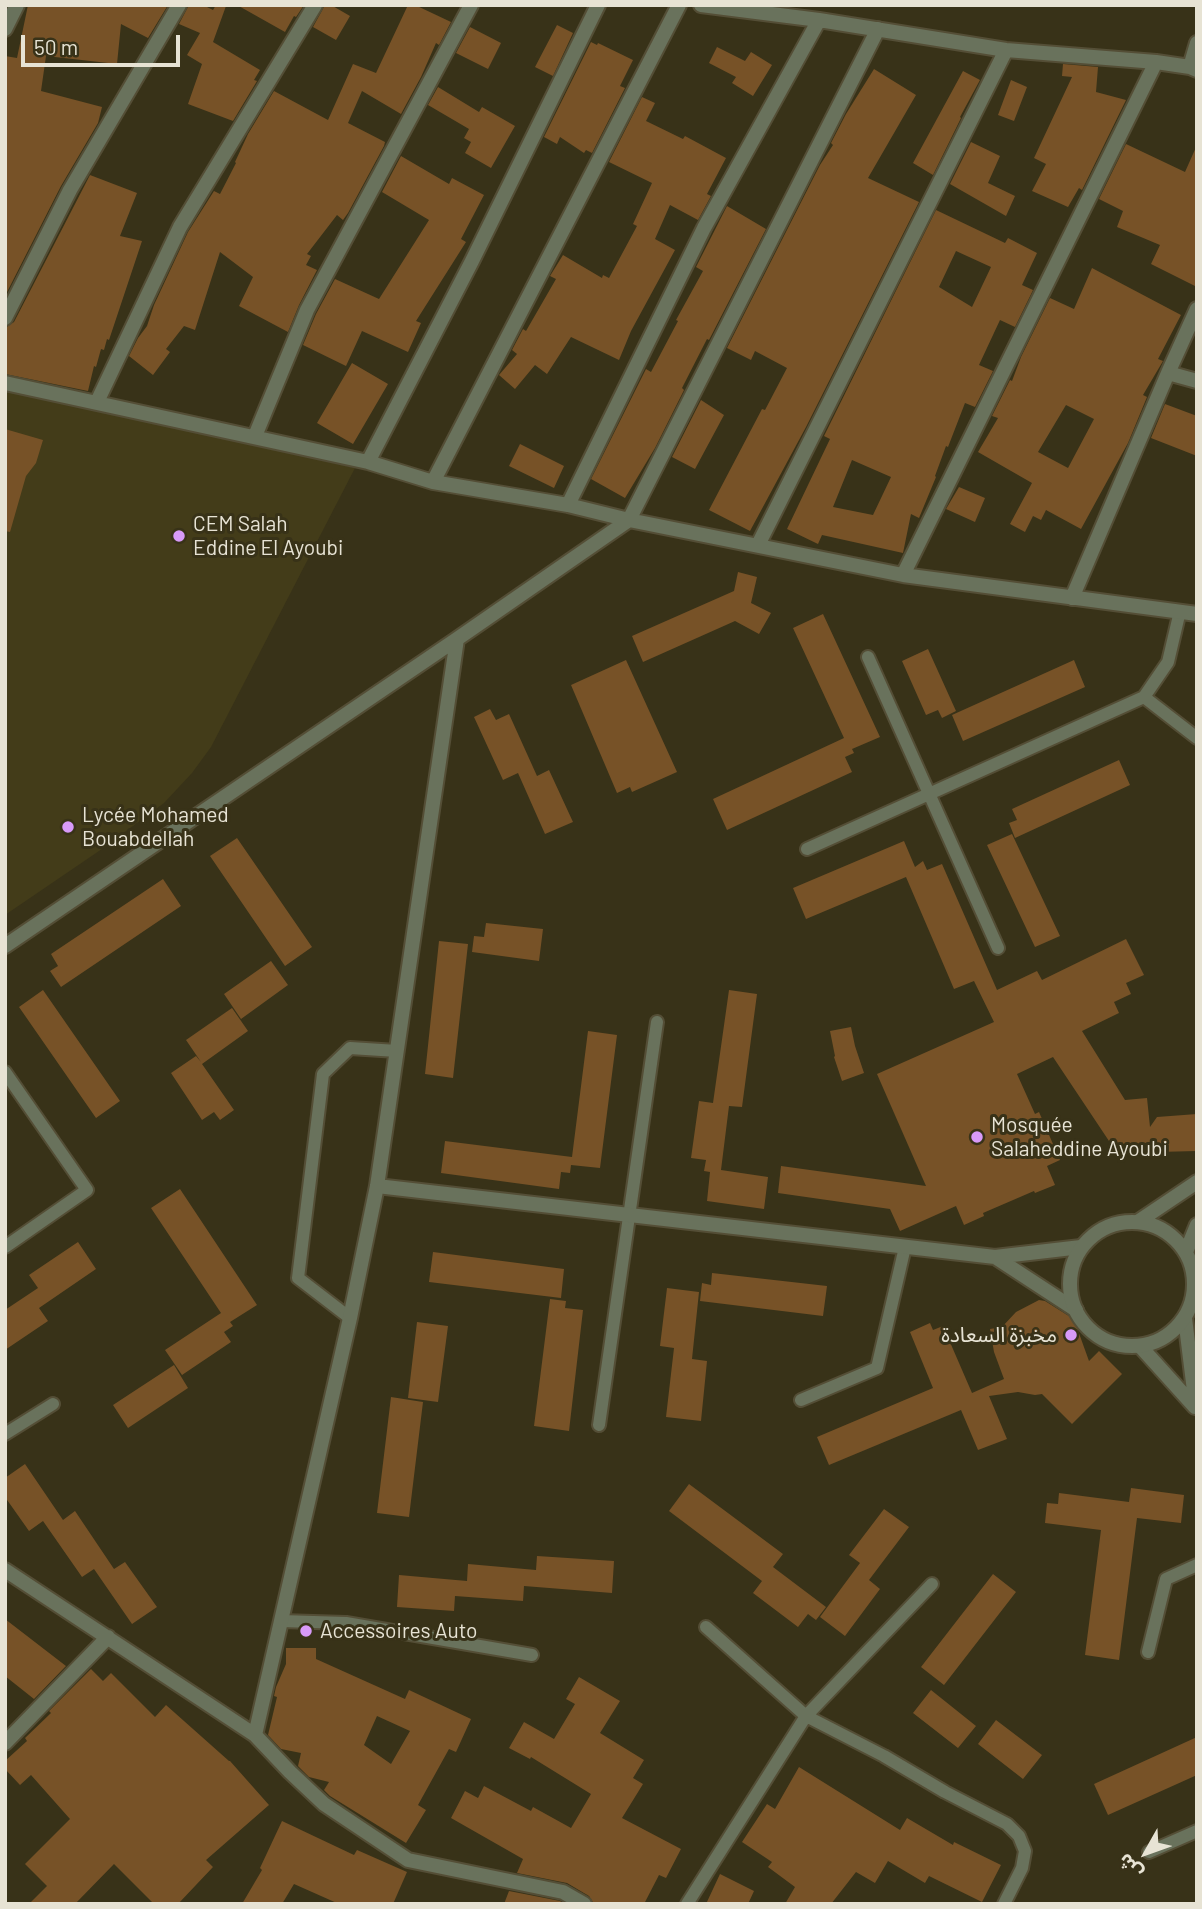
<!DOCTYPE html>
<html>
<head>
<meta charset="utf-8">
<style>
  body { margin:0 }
  #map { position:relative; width:1202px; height:1909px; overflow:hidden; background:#383218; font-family:Barlow,"Noto Sans Arabic",sans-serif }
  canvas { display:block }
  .frame { position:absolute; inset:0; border:7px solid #e7e3d4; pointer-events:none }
  .north { position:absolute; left:1111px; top:1818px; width:70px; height:70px; -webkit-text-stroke:5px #383218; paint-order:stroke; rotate:230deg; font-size:19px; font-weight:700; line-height:28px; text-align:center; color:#e7e3d4 }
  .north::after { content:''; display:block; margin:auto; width:24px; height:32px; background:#e7e3d4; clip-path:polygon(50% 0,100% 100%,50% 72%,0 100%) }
  .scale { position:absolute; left:21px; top:35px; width:159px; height:32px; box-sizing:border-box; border:4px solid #e7e3d4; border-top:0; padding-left:9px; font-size:21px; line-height:24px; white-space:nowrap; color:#e7e3d4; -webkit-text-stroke:5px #383218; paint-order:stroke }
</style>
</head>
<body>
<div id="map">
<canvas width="1202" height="1909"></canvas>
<div class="frame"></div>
<div class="north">ش</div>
<div class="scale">50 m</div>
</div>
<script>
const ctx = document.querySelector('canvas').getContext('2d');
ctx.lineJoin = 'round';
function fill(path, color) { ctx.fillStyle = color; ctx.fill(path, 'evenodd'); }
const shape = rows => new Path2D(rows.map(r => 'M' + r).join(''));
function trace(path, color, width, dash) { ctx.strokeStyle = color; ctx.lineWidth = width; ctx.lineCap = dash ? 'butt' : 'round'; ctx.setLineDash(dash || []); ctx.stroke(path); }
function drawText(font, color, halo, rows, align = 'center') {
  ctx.font = font + ' Barlow,"Noto Sans Arabic",sans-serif'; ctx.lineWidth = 6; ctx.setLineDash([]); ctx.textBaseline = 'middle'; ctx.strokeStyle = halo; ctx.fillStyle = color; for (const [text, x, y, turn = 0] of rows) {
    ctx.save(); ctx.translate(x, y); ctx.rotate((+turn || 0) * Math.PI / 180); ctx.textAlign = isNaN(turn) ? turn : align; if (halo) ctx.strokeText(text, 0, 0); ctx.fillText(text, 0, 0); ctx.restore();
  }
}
fill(shape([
  [5,391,100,409,355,468,211,747,192,773,164,803,99,851,5,915]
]), '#433c19');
fill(shape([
  [28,5,168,5,148,38,121,24,117,64,46,56,41,91,102,107,98,123,61,186,5,296,5,56,17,58],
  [189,5,203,5,213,10,216,5,226,6,213,42,260,70,254,80,257,81,233,121,188,104,202,64,187,55,200,33,179,24],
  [237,5,304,5,296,17,294,16,285,32],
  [325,5,331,5,350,16,336,40,313,27],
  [408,5,415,5,451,22,439,45,436,43,421,77,401,114,362,91,348,123,385,142,384,146,348,213,343,220,337,215,307,254,311,256,306,265,317,270,299,305,288,332,239,306,253,277,220,252,195,330,184,326,166,349,170,352,153,375,129,356,138,338,147,326,154,305,188,232,214,191,220,194,236,163,235,162,248,134,274,91,328,120,353,64,376,73],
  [557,25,573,33,553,76,535,67],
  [470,27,501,43,488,69,456,53],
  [591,42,597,45,598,43,633,60,620,86,625,88,592,153,586,150,584,153,560,137,557,144,544,137],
  [717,47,745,61,751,52,772,65,753,96,732,83,736,77,709,63],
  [1063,64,1098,67,1096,92,1126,100,1082,190,1079,188,1068,207,1032,191,1046,164,1034,158,1072,77,1062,76],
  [874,69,916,95,868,178,919,202,806,427,750,531,709,510,762,409,765,410,787,368,755,351,751,360,727,348,820,165,833,145,831,143,846,114],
  [963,71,980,80,960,117,961,118,933,175,913,163],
  [1011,80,1027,87,1014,121,998,115],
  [438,87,479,112,482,107,515,126,491,168,465,153,471,142,464,138,469,129,428,105],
  [642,97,655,103,646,121,683,139,685,136,726,158,707,194,711,196,698,220,670,205,655,239,675,250,631,331,619,360,571,337,547,374,535,365,515,389,499,375,517,354,512,350,523,329,526,331,556,279,550,276,563,255,602,278,603,275,609,278,637,226,633,224,652,183,609,162],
  [971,142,1000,156,988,183,1015,196,1006,216,950,184],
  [1126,144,1185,172,1197,145,1197,287,1151,264,1160,245,1117,227,1123,211,1099,199],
  [401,156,449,184,452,178,484,195,461,239,466,242,416,321,421,323,408,352,362,331,346,366,303,345,316,314,335,279,379,299,429,220,382,192],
  [90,175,137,193,120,236,142,241,109,340,107,339,104,350,101,349,96,367,94,366,88,391,5,374,5,328,14,322],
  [727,206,766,229,709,340,707,339,682,388,684,390,655,448,625,498,591,479,646,369,651,372,678,321,676,320,703,271,696,267],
  [936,210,1005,243,1008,238,1037,253,1022,285,1033,290,1015,327,1000,320,979,365,993,371,975,407,965,403,948,447,946,446,935,476,936,477,919,518,911,514,903,553,822,535,818,544,787,529,830,439,824,436],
  [956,251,991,267,972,307,939,287],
  [852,460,891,477,873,515,833,507],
  [1092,268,1181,315,1158,359,1163,361,1143,395,1147,397,1128,443,1081,529,1046,510,1041,520,1033,516,1025,532,1010,524,1032,483,978,452,998,418,992,416,1010,380,1012,381,1021,357,1050,298,1074,309],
  [1066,405,1094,419,1068,468,1038,452],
  [352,363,388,384,353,444,317,423],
  [701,400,724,415,695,469,672,457],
  [1165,404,1197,416,1197,456,1151,438],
  [5,429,43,440,36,463,26,476,10,532,5,531],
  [520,444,564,466,554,488,509,466],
  [959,487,985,498,975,522,946,509],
  [738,572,757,577,751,603,771,613,759,634,735,621,643,662,632,636,734,591],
  [823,614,880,737,852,749,854,753,845,757,852,772,727,830,713,799,844,738,793,628],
  [928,649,956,711,942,718,938,710,926,715,902,661],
  [626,660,677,772,632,792,630,787,617,793,571,685],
  [1074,660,1085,687,963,741,952,715],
  [490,709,496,720,509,714,537,776,549,770,573,822,545,834,518,773,503,780,474,717],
  [1119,760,1130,785,1015,838,1009,823,1017,820,1012,809],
  [1012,834,1060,936,1035,947,987,845],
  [237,838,312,947,285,966,210,856],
  [904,841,915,867,923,861,927,870,942,864,997,990,1037,971,1042,980,1126,939,1144,975,1126,983,1131,994,1114,1002,1119,1013,1082,1031,1125,1100,1147,1098,1150,1127,1157,1117,1197,1114,1197,1151,1117,1153,1053,1057,1017,1074,1035,1114,1039,1112,1060,1160,1047,1166,1055,1185,1035,1193,1034,1191,983,1213,984,1216,964,1225,956,1206,900,1231,890,1209,778,1193,781,1166,926,1186,877,1074,994,1022,974,981,954,989,906,877,806,919,793,888],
  [163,879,181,906,61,987,50,971,58,966,51,954],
  [486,923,543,929,539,961,472,952,474,936,484,937],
  [439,941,468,944,453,1078,425,1074],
  [271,961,288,985,241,1019,224,994],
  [43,990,120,1101,96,1118,19,1007],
  [729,990,757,994,742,1107,729,1106,721,1170,768,1177,764,1209,707,1201,710,1172,704,1171,706,1160,691,1158,699,1101,713,1103],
  [232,1008,248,1031,202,1064,234,1110,220,1120,214,1112,202,1120,171,1073,196,1056,201,1062,186,1040],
  [851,1027,855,1046,864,1073,842,1081,834,1057,835,1056,830,1031],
  [588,1031,617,1035,600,1168,571,1165,570,1173,561,1172,559,1189,441,1173,445,1141,572,1157],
  [180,1189,257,1305,230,1322,233,1326,224,1332,231,1342,182,1375,165,1350,221,1313,151,1208],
  [78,1242,96,1269,39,1308,48,1321,5,1350,5,1310,38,1288,29,1275],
  [433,1252,564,1269,561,1298,429,1282],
  [712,1273,827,1286,823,1316,700,1301,702,1283,711,1285],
  [667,1288,699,1292,692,1359,707,1361,701,1421,666,1417,674,1348,660,1346],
  [550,1299,566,1301,565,1308,583,1310,569,1431,534,1426],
  [1039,1300,1045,1301,1072,1318,1076,1325,1089,1361,1099,1351,1122,1374,1072,1424,1042,1394,1035,1395,1018,1392,989,1396,1007,1439,978,1450,961,1410,829,1465,817,1437,933,1388,910,1332,930,1323,933,1330,943,1326,972,1393,1004,1379,994,1352,990,1329,1002,1327,1016,1312],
  [417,1322,448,1326,438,1402,408,1398],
  [174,1365,188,1388,128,1428,113,1405],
  [391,1397,423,1402,409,1517,377,1513],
  [25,1464,63,1520,75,1511,114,1569,125,1562,157,1607,132,1624,94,1569,82,1577,43,1521,29,1531,5,1497,5,1478],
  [689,1484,783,1554,773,1567,826,1607,816,1620,808,1614,798,1627,753,1593,762,1581,669,1511],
  [1131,1488,1184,1495,1181,1523,1137,1518,1119,1660,1085,1655,1101,1530,1045,1523,1047,1503,1058,1504,1059,1493,1129,1502],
  [884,1509,909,1527,869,1580,880,1589,845,1636,820,1617,860,1563,849,1555],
  [537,1556,614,1561,612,1593,524,1586,523,1601,455,1596,454,1611,397,1607,399,1575,467,1581,468,1564,536,1570],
  [993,1574,1016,1592,944,1685,921,1667],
  [5,1619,66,1666,34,1699,5,1676],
  [286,1648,316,1648,316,1659,405,1699,409,1690,471,1719,456,1752,449,1749,418,1805,426,1810,406,1843,330,1796,324,1790,329,1782,309,1777,298,1766,301,1753,281,1749,268,1735,277,1697,274,1696,276,1687,286,1664],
  [377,1716,410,1731,391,1764,364,1745],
  [91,1669,103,1681,111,1673,155,1717,166,1705,229,1761,230,1761,269,1805,206,1860,213,1867,178,1904,154,1904,114,1864,75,1904,29,1904,47,1886,25,1864,70,1819,31,1775,20,1785,5,1769,5,1761,27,1741,25,1738,51,1713,49,1711],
  [579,1677,620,1701,600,1733,644,1760,633,1778,643,1784,622,1818,681,1849,666,1878,659,1875,644,1904,594,1904,589,1896,567,1883,517,1873,523,1859,451,1818,465,1791,478,1798,484,1786,531,1811,533,1807,571,1828,591,1794,531,1757,530,1759,509,1748,524,1722,554,1739,575,1704,566,1699],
  [931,1690,976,1726,958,1748,913,1713],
  [996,1720,1042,1755,1023,1779,978,1744],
  [1197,1737,1197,1775,1108,1815,1094,1784],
  [799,1767,900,1830,907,1818,953,1845,954,1842,1001,1865,982,1902,929,1876,925,1883,888,1861,875,1883,856,1872,831,1904,785,1904,795,1887,768,1867,772,1862,742,1842,767,1804,775,1809],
  [282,1821,354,1855,357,1850,407,1872,393,1904,339,1904,294,1884,282,1904,242,1904,262,1870,260,1868],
  [720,1874,754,1891,748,1904,706,1904],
  [509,1891,560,1901,564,1904,504,1904]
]), '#775227');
const service = shape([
  [868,657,998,948],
  [1144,697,1168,662,1180,611],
  [807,849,1144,697,1197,738],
  [5,1072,87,1190,5,1247],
  [350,1318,298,1278,323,1074,350,1048,397,1051],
  [801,1400,877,1368,905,1247],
  [599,1425,657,1022],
  [5,1434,53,1404],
  [281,1621,346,1623,532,1655],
  [706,1627,806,1716,884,1756,945,1792,1007,1824,1019,1836,1025,1851,1022,1868,1004,1904],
  [1148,1652,1166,1579,1197,1565],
  [1149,1852,1197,1831],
  [687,1904,806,1716,932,1584]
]);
const minor = shape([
  [701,5,819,20,1006,50,1156,62,1190,67,1197,70],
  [5,29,17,5],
  [1190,67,1197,43],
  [5,318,70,190,179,5],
  [1168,373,1197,381],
  [5,383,368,462,433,482,568,505,629,520,903,575,1197,614],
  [97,402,180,227,315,5],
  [255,436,307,310,471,5],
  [368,462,472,261,598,5],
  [433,482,679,5],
  [568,505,704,228,819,20],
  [758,545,1006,50],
  [903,575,1156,62],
  [1072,598,1168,373,1197,309],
  [5,946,457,639],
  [377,1186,995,1257,1081,1247],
  [995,1257,1076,1310],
  [1185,1318,1196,1407],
  [1140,1346,1195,1407],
  [5,1570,255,1735],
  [5,1743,108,1637],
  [584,1904,563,1892,408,1860,324,1804,290,1772,255,1735,350,1318,377,1186,457,639,629,520,878,29]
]);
const tertiary = shape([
  [1139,1221,1197,1182],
  '1070 1284a62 62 0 1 1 124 0a62 62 0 1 1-124 0Z',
  [1186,1252,1197,1225]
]);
trace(service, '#544e36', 16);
trace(minor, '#544e36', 18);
trace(tertiary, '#544e36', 18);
trace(service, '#69725c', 12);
trace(minor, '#69725c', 14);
trace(tertiary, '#69725c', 14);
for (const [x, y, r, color] of [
  [179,536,7,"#d89af8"],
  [68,827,7,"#d89af8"],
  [977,1137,7,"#d89af8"],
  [1071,1335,7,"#d89af8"],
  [306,1631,7,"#d89af8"]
]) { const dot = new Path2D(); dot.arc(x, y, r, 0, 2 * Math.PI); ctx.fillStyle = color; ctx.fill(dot); trace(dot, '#383218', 2.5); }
drawText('21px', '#e7e3d4', '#383218', [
  ["CEM Salah",193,524],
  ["Eddine El Ayoubi",193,548],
  ["Lycée Mohamed",82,815],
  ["Bouabdellah",82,839],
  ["Mosquée",991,1125],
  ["Salaheddine Ayoubi",991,1149],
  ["مخبزة السعادة",1057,1335,"right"],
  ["Accessoires Auto",320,1631]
], 'left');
</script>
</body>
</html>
